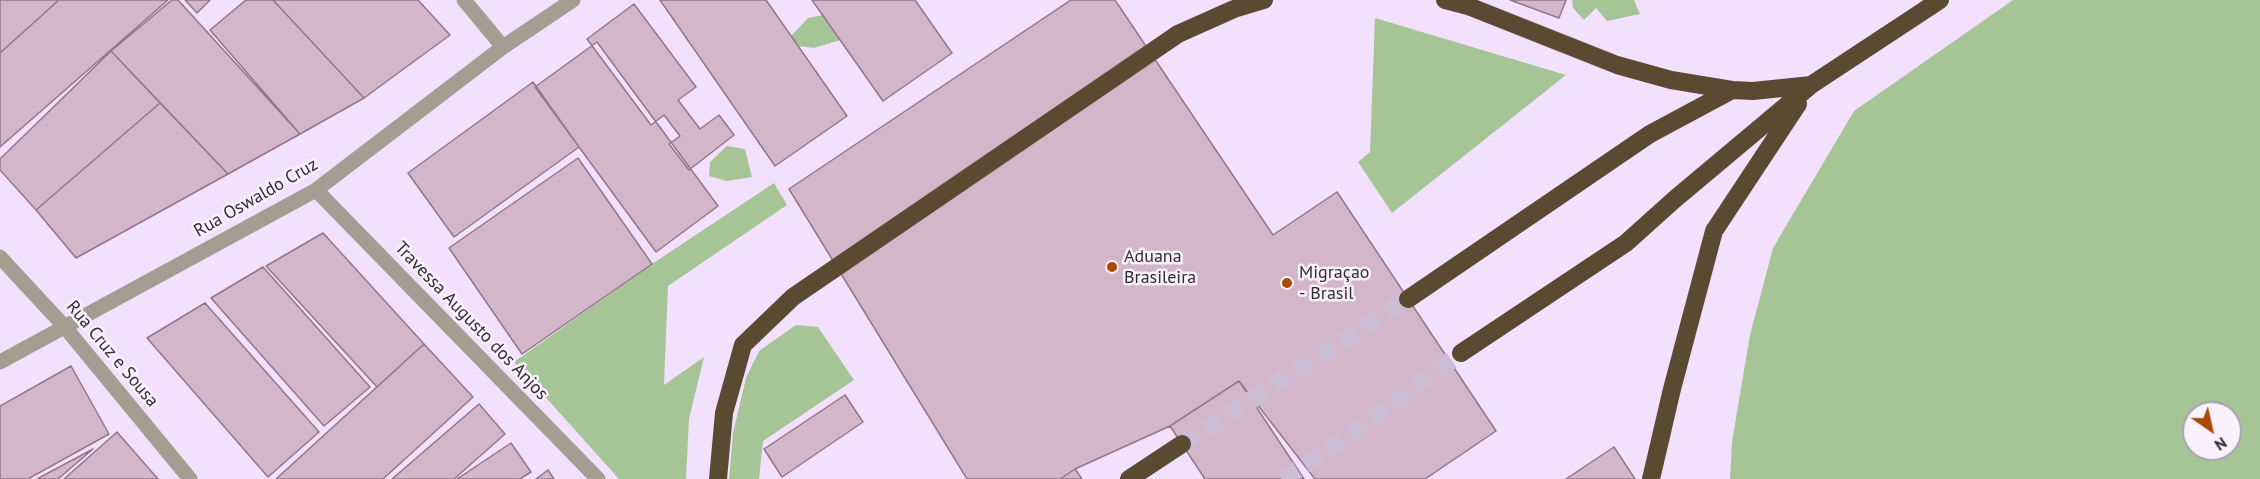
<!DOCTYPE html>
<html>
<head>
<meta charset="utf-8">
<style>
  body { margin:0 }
  #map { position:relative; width:2260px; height:479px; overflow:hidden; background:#f2e0fc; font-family:"PT Sans",sans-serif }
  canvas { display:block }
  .north { position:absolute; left:2182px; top:401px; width:60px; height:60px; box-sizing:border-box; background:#f9f1fd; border:2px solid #a9a2ad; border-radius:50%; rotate:146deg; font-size:16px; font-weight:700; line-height:24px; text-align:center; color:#322b36 }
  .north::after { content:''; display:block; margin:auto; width:21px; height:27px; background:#ab4906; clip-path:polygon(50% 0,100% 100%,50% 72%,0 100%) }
</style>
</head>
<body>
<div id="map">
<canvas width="2260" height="479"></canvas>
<div class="north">N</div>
</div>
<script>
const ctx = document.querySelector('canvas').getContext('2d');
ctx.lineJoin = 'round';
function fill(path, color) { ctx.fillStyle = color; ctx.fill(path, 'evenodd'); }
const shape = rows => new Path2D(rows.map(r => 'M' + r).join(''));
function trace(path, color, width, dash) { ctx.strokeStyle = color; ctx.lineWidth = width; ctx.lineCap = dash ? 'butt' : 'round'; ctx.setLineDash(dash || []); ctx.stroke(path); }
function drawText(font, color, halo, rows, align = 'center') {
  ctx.font = font + ' "PT Sans",sans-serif'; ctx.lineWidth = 5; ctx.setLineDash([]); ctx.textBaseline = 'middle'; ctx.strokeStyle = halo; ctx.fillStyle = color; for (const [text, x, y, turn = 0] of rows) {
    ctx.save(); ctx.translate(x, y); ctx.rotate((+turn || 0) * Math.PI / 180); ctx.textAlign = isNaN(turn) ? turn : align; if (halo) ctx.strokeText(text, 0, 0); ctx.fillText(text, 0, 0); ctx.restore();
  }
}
fill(shape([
  [1572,0,1634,0,1640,14,1607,21,1596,8,1584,20,1573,8],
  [2013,0,2260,0,2260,479,1730,479,1732,442,1750,335,1773,248,1854,111],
  [2194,413,2230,413,2230,449,2194,449],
  [823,15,840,40,814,48,798,46,791,36,808,18],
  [1375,18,1566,75,1392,213,1358,162,1370,152],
  [727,146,745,149,752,177,727,181,709,176,710,162],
  [774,183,787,205,668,286,664,385,704,357,689,419,686,479,619,479,514,362,652,264],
  [796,325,818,327,854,380,763,441,759,479,729,479,733,433,746,378,759,351]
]), '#a6c596');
const building = shape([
  [0,0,59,0,0,53,0,0],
  [59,0,168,0,0,147,0,53,59,0],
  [172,0,178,0,300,134,228,174,111,51,172,0],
  [185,0,210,0,197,13,185,0],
  [246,0,273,0,364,98,300,134,210,30,246,0],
  [273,0,418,0,450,35,364,98,273,0],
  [660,0,766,0,847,116,775,166,660,0],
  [812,0,915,0,952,53,883,101,812,0],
  [1071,0,1115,0,1273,235,1337,192,1496,431,1425,479,1315,479,1239,381,1170,426,1075,469,1060,479,967,479,789,189,1071,0],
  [1510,0,1566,0,1559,18,1510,0],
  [634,4,696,87,678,100,700,129,719,115,734,135,689,170,669,144,680,136,664,115,651,125,587,39,634,4],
  [597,42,718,206,656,252,535,87,597,42],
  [111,51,160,103,36,210,0,170,0,159,111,51],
  [533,82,579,147,454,237,408,173,533,82],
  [160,103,228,174,76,258,36,210,160,103],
  [578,158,652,264,522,354,449,248,578,158],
  [323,233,424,344,377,387,266,266,323,233],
  [263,267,370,387,324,426,211,298,263,267],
  [205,303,319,432,268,477,147,338,205,303],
  [424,344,473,397,383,479,276,479,424,344],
  [71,366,109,434,28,479,0,479,0,406,71,366],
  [1239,381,1304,479,1205,479,1170,426,1239,381],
  [845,395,863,422,782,477,764,449,845,395],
  [479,404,505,434,454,479,392,479,479,404],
  [117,432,158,479,64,479,117,432],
  [511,443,531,472,520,479,457,479,511,443],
  [1614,447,1635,479,1566,479,1614,447],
  [93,449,58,479,37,479,93,449],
  [1075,469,1082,479,1060,479,1075,469],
  [548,470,554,479,536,479,548,470]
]);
fill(building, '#d4b6ca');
trace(building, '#92778a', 1.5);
trace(shape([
  [1182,444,1408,299],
  [1282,479,1328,450,1461,353]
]), '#ccbcd4', 18, [18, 9]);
trace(shape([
  [464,0,503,47],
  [316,190,598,479],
  [0,257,64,326,190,479],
  [0,362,316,190,503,47,573,0]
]), '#a59d91', 15);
trace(shape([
  [1445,0,1468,6,1617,65,1671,80,1732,90,1753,91,1811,85],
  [1408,299,1650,134,1732,90],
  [1461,353,1626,243,1675,199,1811,85,1940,0],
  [718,479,724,413,743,345,793,297,1178,34,1234,9,1264,0],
  [1129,479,1182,444],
  [1651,479,1672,389,1714,231,1798,104]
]), '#5b4a32', 18);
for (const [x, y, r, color] of [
  [1112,267,6,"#ab4906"],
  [1287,283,6,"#ab4906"]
]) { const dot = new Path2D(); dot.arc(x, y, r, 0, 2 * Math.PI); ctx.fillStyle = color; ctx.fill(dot); trace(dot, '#f9f1fd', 2); }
drawText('18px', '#322b36', '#f9f1fd', [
  ["Rua Oswaldo Cruz",256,198,-30],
  ["Travessa Augusto dos Anjos",471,321,46],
  ["Rua Cruz e Sousa",112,354,50]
]);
drawText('18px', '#322b36', '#f9f1fd', [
  ["Aduana",1124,257],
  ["Brasileira",1124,278],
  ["Migraçao",1299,273],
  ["- Brasil",1299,294]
], 'left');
</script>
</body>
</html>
